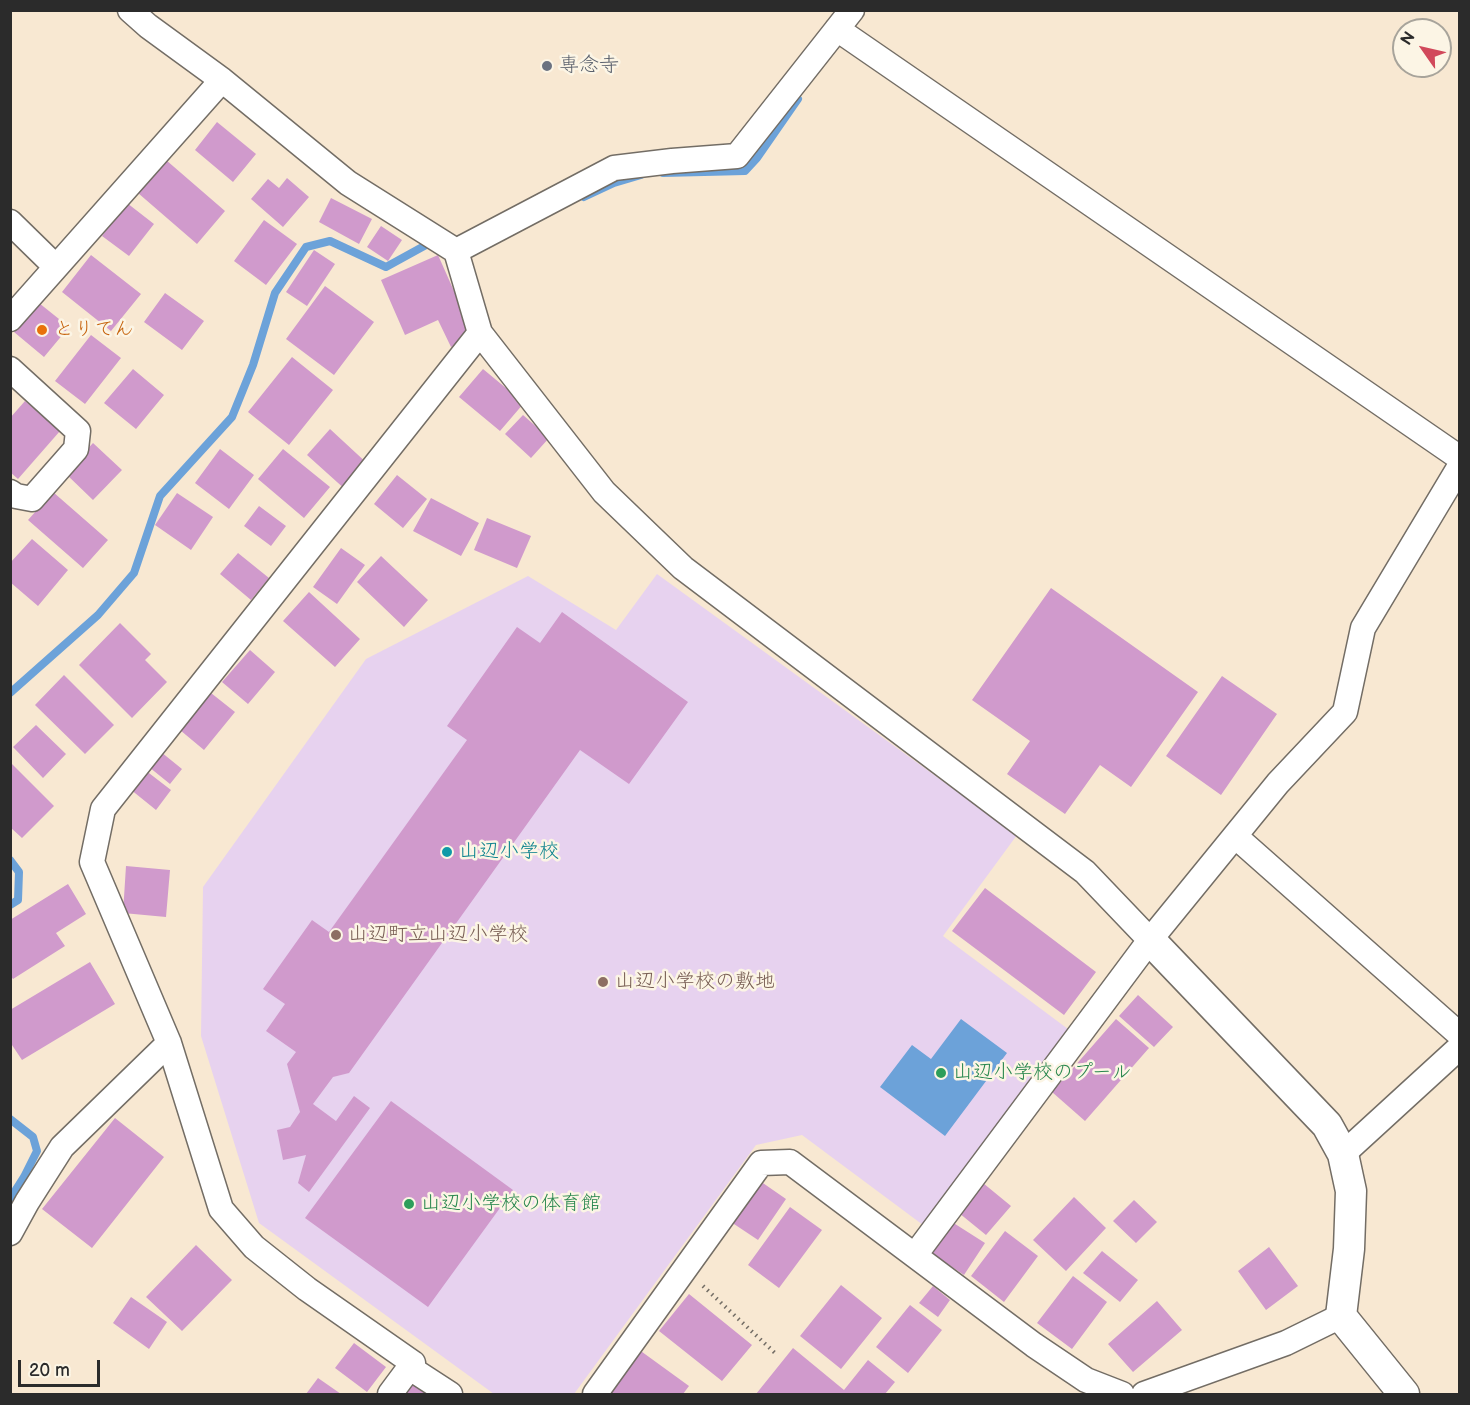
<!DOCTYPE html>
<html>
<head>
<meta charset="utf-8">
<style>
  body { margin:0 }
  #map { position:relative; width:1470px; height:1405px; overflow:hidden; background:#f8e8d2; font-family:"Balsamiq Sans",sans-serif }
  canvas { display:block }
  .frame { position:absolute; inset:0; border:12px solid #2b2b2b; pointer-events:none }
  .north { position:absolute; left:1392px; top:18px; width:60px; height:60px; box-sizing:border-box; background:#fcf5e5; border:2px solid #a8a49b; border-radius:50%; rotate:304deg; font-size:16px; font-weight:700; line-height:24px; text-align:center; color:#2b2b2b }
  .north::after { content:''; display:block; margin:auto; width:21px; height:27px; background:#d1495b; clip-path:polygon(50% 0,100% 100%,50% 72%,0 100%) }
  .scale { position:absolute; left:18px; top:1360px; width:82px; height:27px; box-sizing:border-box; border:3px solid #2b2b2b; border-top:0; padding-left:8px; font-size:18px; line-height:21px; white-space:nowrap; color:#2b2b2b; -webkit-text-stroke:4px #fcf5e5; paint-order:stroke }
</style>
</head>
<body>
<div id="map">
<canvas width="1470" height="1405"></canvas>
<div class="frame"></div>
<div class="north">N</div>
<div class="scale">20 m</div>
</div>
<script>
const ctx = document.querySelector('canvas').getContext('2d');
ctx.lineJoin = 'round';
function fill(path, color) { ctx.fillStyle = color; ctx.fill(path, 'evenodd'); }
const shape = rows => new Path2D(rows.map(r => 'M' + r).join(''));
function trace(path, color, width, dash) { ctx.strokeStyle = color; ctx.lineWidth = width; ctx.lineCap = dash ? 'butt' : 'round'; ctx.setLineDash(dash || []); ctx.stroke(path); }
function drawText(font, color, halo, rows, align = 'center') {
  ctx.font = font + ' "Balsamiq Sans","Klee One",sans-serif'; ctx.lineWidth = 5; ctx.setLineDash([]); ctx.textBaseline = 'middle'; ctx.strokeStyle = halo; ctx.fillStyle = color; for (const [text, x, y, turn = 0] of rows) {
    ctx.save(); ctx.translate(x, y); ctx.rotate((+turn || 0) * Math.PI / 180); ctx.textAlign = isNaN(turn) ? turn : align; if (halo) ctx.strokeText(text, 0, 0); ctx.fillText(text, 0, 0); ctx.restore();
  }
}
fill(shape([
  [657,574,1017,835,943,936,1068,1029,923,1225,802,1135,756,1145,574,1394,494,1394,259,1223,201,1036,203,887,366,659,528,576,616,630]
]), '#e7d2ef');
fill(shape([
  [961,1019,1007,1053,945,1136,880,1087,912,1045,931,1059]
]), '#6ca2d9');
trace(shape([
  [663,173,745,171,757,158,798,99],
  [584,197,614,183,641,175],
  [10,693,98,615,134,573,160,496,232,417,253,365,275,293,306,247,330,241,386,267,426,245],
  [10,860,19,872,18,900,10,905],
  [10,1119,33,1137,37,1151,24,1177,10,1199]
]), '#6ca2d9', 8);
fill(shape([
  [217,122,256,154,233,182,195,150],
  [166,160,225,211,197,244,138,193],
  [287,178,309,197,283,227,251,199,268,179,279,188],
  [331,198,372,219,359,244,319,222],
  [127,203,154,224,129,256,102,236],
  [264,220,297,244,266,285,234,261],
  [381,226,402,240,388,261,367,247],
  [314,250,335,264,307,306,286,292],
  [91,255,141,294,111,331,62,292],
  [438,255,474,336,451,347,438,320,405,335,381,280],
  [325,286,374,322,334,375,286,339],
  [165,293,204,321,182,350,144,322],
  [39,303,69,327,44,357,14,332],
  [91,335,121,358,85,404,55,381],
  [292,357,333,390,289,445,248,412],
  [133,369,164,395,136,429,104,403],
  [483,369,524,403,500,431,459,397],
  [25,401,60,431,18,479,10,472,10,418],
  [523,415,549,438,531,458,505,434],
  [330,429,370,466,347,491,307,455],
  [93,443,122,470,93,500,65,473],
  [220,449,254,475,229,509,195,483],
  [283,449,330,487,304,518,258,479],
  [397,475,427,499,403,528,374,504],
  [53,492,108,540,83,568,28,520],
  [177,493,213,517,191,550,155,525],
  [431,498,479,523,461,556,413,531],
  [259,506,286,526,271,546,244,526],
  [487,518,531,536,517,568,474,550],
  [32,539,68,570,38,606,10,582,10,563],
  [341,548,365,565,337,604,313,587],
  [238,553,269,578,251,600,220,574],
  [381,556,428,600,404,627,357,582],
  [1051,588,1198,692,1131,787,1100,765,1065,814,1007,774,1030,741,972,700],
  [309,592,360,639,335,667,283,621],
  [562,612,688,702,629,784,580,750,349,1073,333,1077,313,1104,336,1121,354,1096,370,1108,309,1192,298,1183,306,1155,283,1160,277,1130,290,1127,300,1112,287,1064,296,1052,266,1031,285,1004,263,989,312,920,329,932,467,740,447,726,517,627,540,643],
  [120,623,151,654,145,660,167,682,132,718,79,665],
  [250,650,275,672,248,704,222,682],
  [64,675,114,725,85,754,35,705],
  [1222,676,1277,714,1221,795,1166,756],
  [211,693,235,712,204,750,180,730],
  [36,725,66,754,43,778,13,747],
  [161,752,182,769,170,784,149,767],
  [10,762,54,806,22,838,10,827],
  [145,770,171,790,156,810,130,789],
  [126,866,170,870,166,917,123,913],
  [68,884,86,914,56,933,65,946,13,979,10,975,10,920],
  [985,888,1096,972,1064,1015,952,931],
  [90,962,115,1004,22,1060,10,1042,10,1010],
  [1138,995,1173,1027,1154,1047,1119,1016],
  [1116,1019,1149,1048,1085,1121,1052,1092],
  [391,1101,513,1190,428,1307,305,1218],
  [115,1118,164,1157,92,1248,42,1209],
  [760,1181,786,1199,758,1240,731,1222],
  [983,1183,1011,1206,986,1235,959,1213],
  [1074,1197,1106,1228,1066,1271,1033,1240],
  [1134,1200,1157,1222,1136,1243,1113,1221],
  [790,1207,822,1230,779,1288,748,1265],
  [952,1222,985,1243,964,1275,931,1253],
  [1005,1231,1038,1256,1004,1302,971,1276],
  [196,1245,232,1280,182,1331,146,1297],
  [1269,1247,1298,1286,1266,1310,1238,1271],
  [1102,1251,1138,1280,1120,1302,1083,1273],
  [1073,1276,1107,1302,1072,1349,1037,1323],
  [841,1285,882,1318,841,1369,800,1336],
  [933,1286,950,1300,938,1317,919,1303],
  [689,1294,752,1345,722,1381,659,1331],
  [131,1297,167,1322,149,1349,113,1323],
  [1157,1301,1182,1330,1133,1372,1108,1344],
  [910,1305,942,1330,908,1373,876,1347],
  [354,1343,386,1367,367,1392,335,1368],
  [793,1348,844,1390,868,1360,895,1382,885,1394,756,1394],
  [638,1349,689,1386,683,1394,611,1394,608,1392],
  [318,1378,341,1394,306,1394],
  [410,1383,426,1394,402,1394]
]), '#d09acc');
const minor = shape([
  [130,10,148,26,222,80,348,183,456,251,480,333,604,492,683,568,1085,872,1150,940],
  [837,29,1460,458],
  [10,222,56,267],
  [456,251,614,168,672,161,737,156,852,10],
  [10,319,222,80],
  [10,369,78,431,76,449,32,499,16,496,10,492],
  [1235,836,1460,1035],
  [1343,1154,1460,1047],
  [10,1233,27,1202,62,1147,169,1043],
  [915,1255,1150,940,1278,783,1345,712,1363,628,1460,466],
  [410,1368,450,1394],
  [390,1394,413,1363,307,1289,254,1247,221,1209,169,1043,92,862,103,809,480,333],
  [595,1394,761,1163,790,1162,1034,1345,1086,1380,1122,1394],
  [1144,1394,1286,1343,1341,1316]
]);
const tertiary = shape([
  [1150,940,1327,1125,1343,1154,1351,1191,1349,1249,1341,1316,1404,1394]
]);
trace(minor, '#736d65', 27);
trace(tertiary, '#736d65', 33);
trace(shape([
  [703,1286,775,1353]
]), '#736d65', 4, [1.5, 4.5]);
trace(minor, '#fff', 24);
trace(tertiary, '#fff', 30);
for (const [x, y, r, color] of [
  [547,66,6,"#6b7280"],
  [42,330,6,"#e8710a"],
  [447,852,6,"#0f9aa8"],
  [336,935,6,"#8d6e63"],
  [603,982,6,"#8d6e63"],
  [941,1073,6,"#2e9e5b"],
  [409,1204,6,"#2e9e5b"]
]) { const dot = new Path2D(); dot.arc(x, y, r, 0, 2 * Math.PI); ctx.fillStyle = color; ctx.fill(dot); trace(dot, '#fcf5e5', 2); }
drawText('20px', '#5b616d', '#fcf5e5', [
  ["専念寺",559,66]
], 'left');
drawText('20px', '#c56008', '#fcf5e5', [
  ["とりてん",54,330]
], 'left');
drawText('20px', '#0d838f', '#fcf5e5', [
  ["山辺小学校",459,852]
], 'left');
drawText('20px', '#785e54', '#fcf5e5', [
  ["山辺町立山辺小学校",348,935],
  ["山辺小学校の敷地",615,982]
], 'left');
drawText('20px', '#27864d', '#fcf5e5', [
  ["山辺小学校のプール",953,1073],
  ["山辺小学校の体育館",421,1204]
], 'left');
</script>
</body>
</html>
